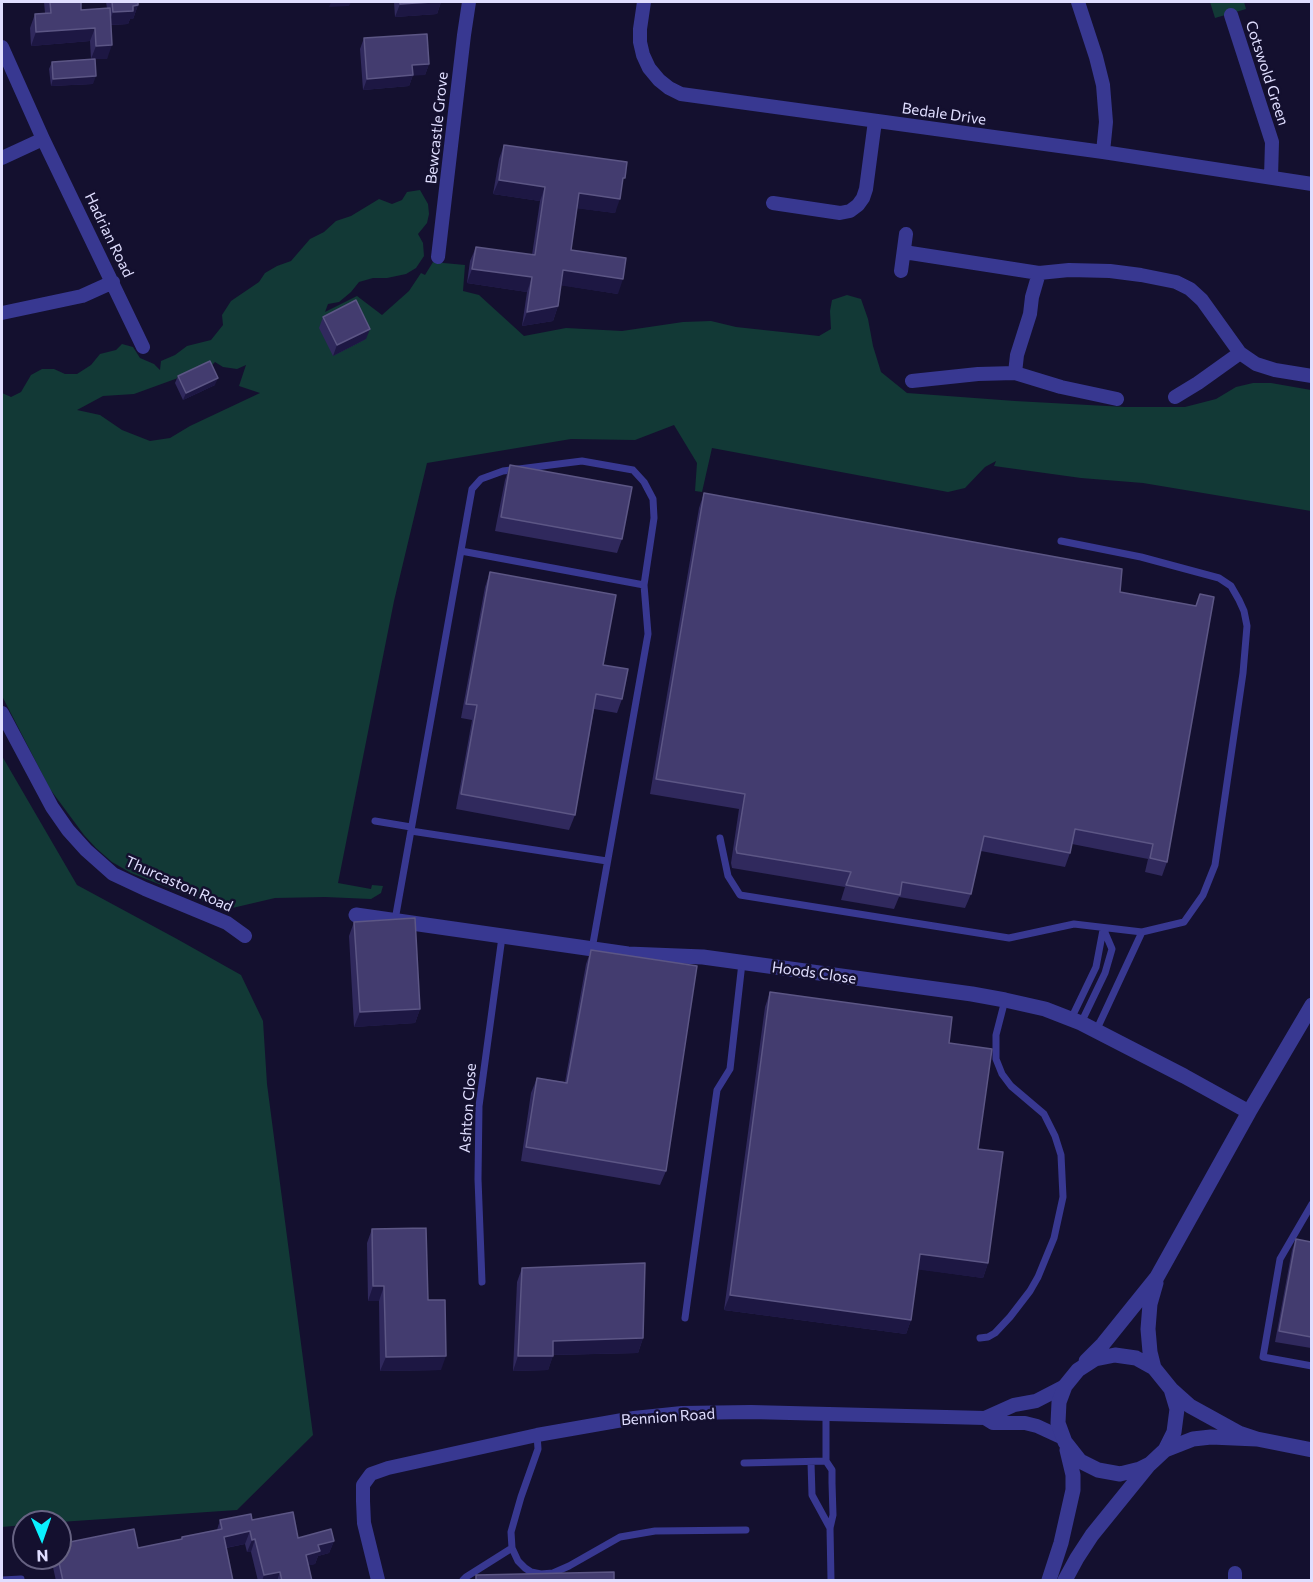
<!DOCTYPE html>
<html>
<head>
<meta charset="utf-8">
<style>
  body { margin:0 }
  #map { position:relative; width:1313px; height:1582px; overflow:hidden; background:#14102f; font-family:Commissioner,sans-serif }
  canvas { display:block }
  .frame { position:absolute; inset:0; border:3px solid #e0deff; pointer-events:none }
  .north { position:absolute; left:12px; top:1510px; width:60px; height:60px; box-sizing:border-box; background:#14102f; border:2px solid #666282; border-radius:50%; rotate:178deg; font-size:16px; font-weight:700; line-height:24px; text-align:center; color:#e0deff }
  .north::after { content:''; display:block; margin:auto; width:21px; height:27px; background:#0af1ff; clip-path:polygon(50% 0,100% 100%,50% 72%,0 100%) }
</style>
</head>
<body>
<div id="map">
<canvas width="1313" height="1582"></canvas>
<div class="frame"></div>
<div class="north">N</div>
</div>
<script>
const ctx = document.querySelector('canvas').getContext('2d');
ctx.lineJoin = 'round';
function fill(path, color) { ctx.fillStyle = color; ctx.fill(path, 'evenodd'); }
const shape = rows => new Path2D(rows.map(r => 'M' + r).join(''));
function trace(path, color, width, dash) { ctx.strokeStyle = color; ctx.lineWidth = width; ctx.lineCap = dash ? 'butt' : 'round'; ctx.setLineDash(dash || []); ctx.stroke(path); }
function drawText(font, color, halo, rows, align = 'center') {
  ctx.font = font + ' Commissioner,sans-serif'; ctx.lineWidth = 5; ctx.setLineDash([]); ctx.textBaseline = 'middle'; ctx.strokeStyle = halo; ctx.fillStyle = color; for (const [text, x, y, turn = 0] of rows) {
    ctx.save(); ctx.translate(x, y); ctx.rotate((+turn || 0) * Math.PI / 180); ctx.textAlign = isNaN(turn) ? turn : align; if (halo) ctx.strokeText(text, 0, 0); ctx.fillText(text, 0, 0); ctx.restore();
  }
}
fill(shape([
  [1210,2,1244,2,1246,9,1215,18],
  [420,190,428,204,429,214,427,223,418,234,423,243,424,256,416,268,406,274,387,278,373,278,359,282,351,292,339,302,328,304,325,312,357,296,382,315,409,291,421,273,425,275,433,262,465,265,463,291,479,295,524,336,566,328,622,331,683,322,711,321,736,327,819,336,831,329,830,311,832,300,847,295,861,299,868,319,873,346,881,372,907,393,1015,401,1125,407,1185,407,1216,399,1236,387,1253,383,1271,383,1311,390,1311,511,1143,483,1081,478,994,466,996,461,985,467,965,488,948,492,712,448,702,492,695,491,697,463,674,425,635,440,571,439,427,463,394,601,338,883,371,889,372,885,383,886,381,893,371,899,325,897,275,898,228,909,217,907,131,873,112,862,96,848,84,835,50,789,2,696,2,393,11,397,21,392,31,375,42,369,54,369,65,374,77,374,91,365,100,354,116,350,122,344,133,347,140,358,154,364,160,370,161,361,175,355,187,346,211,340,223,325,222,315,231,301,259,282,265,273,277,266,291,261,310,239,324,232,336,221,351,216,379,199,392,204,402,200,407,192],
  [215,362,223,367,237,369,246,365,239,386,260,393,190,426,170,438,150,441,122,430,100,415,77,410,103,396,134,394,178,378,206,371],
  [2,756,77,885,177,939,241,975,263,1021,267,1084,313,1435,237,1510,60,1522,24,1522,24,1525,2,1527]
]), '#123936');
trace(shape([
  [1061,541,1141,557,1219,578,1231,586,1239,600,1244,611,1247,626,1243,673,1215,865,1203,895,1184,922,1142,932,1096,1031],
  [461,551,644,585],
  [375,821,411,827],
  [411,831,607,861],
  [720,838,728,876,740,895,1009,938,1074,924,1142,932],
  [395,920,472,489,481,479,503,471,582,461,633,470,644,482,653,499,654,518,644,585,648,634,592,949],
  [1071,1019,1096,967,1103,930],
  [1081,1023,1105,973,1112,949,1103,928],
  [1312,1204,1280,1259,1263,1357,1312,1366],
  [482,1282,478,1179,479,1106,502,937],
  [685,1318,717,1090,730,1069,742,963],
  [980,1338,988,1337,995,1333,1010,1317,1030,1291,1038,1277,1054,1238,1063,1197,1061,1155,1055,1136,1044,1114,1011,1086,1002,1074,996,1059,996,1035,1005,1000],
  [826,1414,826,1461,832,1470,832,1483,833,1515,830,1528,831,1580],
  [811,1462,812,1495,830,1528],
  [744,1463,826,1461],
  [512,1548,518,1561,525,1568,531,1572,541,1574,553,1573,569,1566,620,1537,655,1531,746,1530],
  [2,1580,21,1579,21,1580],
  [463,1580,466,1577,512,1548,511,1532,521,1497,538,1449,537,1435]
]), '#383891', 7);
trace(shape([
  [644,2,640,29,640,42,643,55,649,68,659,80,669,88,681,94,1103,152,1312,184],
  [1078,2,1096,57,1103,85,1106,122,1103,152],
  [1231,15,1272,142,1271,177],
  [2,47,43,139,143,347],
  [2,158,43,139],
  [773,203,840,213,850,211,858,205,863,198,866,189,875,121],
  [904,252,1039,273,1069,270,1110,271,1141,275,1176,282,1190,289,1202,300,1240,353,1256,364,1275,370,1312,376],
  [438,257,464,35,469,2],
  [901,271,906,234],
  [2,313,82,296,113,282],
  [1015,373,1017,355,1030,314,1032,297,1039,273],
  [912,381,978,374,1015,373,1061,387,1117,399],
  [1175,397,1198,383,1240,353],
  [2,713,52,807,68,830,86,850,113,874,145,889,227,923,245,936],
  [985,1418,1014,1405,1036,1401,1065,1386],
  [1235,1573,1235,1580],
  [378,1580,364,1523,363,1501,363,1485,371,1474,388,1468,537,1435,634,1418,682,1413,751,1412,985,1418,993,1423,1025,1423,1037,1426,1063,1438]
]), '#383891', 14);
trace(shape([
  [356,915,628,954,703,957,972,994,1005,1000,1045,1009,1081,1023,1184,1076,1249,1112],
  [1086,1361,1103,1344,1157,1277,1249,1112,1312,1005],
  [1154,1368,1150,1352,1148,1329,1150,1304,1156,1283],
  [1171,1389,1177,1409,1174,1432,1165,1450,1150,1464,1140,1469,1120,1474,1098,1470,1080,1461,1065,1442,1058,1423,1059,1402,1065,1386,1078,1370,1095,1359,1115,1355,1136,1358,1154,1368,1171,1389,1190,1406,1239,1433,1257,1439],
  [1165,1450,1193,1439,1211,1437,1257,1439,1312,1450],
  [1049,1580,1061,1543,1073,1490,1073,1475,1067,1450],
  [1065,1580,1077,1558,1092,1535,1148,1466]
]), '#383891', 15);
fill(shape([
  [44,2,81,2,81,10,107,8,106,2,138,2,138,5,133,19,130,19,128,24,111,25,107,59,95,59,93,84,51,86,49,69,52,62,91,59,90,41,31,46,30,28,35,14,45,13],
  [394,2,441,2,437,14,395,17],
  [364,38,429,64,425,75,413,75,409,86,363,90,360,49],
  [504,145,621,187,615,213,577,208,571,250,618,294,561,285,558,306,553,321,522,326,527,292,467,283,470,261,476,247,532,255,540,201,493,194,499,159],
  [323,317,366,339,333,356,319,328],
  [178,376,215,385,183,400,175,383],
  [510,465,622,539,617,553,495,531,505,480],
  [704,493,1120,592,1196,606,1200,594,1167,862,1162,876,1145,872,1148,859,1072,844,1070,853,1065,867,981,851,971,894,965,908,899,897,894,909,841,900,845,887,732,868,731,863,739,809,650,794,699,508],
  [490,572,603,665,622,699,617,713,594,709,575,815,569,830,456,809,472,720,461,718,485,587],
  [354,922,420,1009,415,1023,354,1027,349,936],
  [591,950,666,1171,660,1185,521,1161,531,1093,537,1078,565,1082,586,964],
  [770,992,949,1043,978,1149,988,1263,983,1278,918,1269,911,1320,906,1334,724,1310,765,1007],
  [372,1229,428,1300,441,1370,380,1371,379,1301,368,1301,367,1243],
  [1296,1239,1311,1242,1311,1348,1275,1342,1292,1250],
  [522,1268,643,1338,638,1353,553,1355,548,1370,513,1371,517,1282],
  [220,1520,252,1520,298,1538,334,1541,329,1553,318,1556,315,1564,309,1565,312,1581,258,1581,251,1552,247,1552,245,1544,226,1548,233,1581,56,1581,51,1558,60,1558,138,1548,181,1539,182,1537,217,1530]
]), '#30295d');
fill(shape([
  [331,2,353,2,351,2,349,6,329,7],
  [432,2,441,2,437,14,395,17,400,4],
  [138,5,133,19,130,19,128,24,108,25,113,12,133,6],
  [95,28,90,41,31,46,36,32],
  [112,45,107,59,91,59,96,46],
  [429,64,425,75,408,76,412,65],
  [413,75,409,86,363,90,367,79],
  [96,76,93,84,51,86,53,79],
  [499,180,545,187,540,201,493,194],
  [579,193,620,199,615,213,574,208],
  [472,269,532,277,527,292,467,283],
  [563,270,623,279,618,294,558,285],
  [558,306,553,321,522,326,527,312],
  [370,329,366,339,333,356,337,345],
  [218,378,215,385,183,400,186,393],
  [420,1009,415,1023,354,1027,360,1012],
  [920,1254,988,1263,983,1278,914,1269],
  [373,1286,384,1286,379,1301,368,1301],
  [730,1295,911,1320,906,1334,724,1310],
  [643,1338,638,1353,548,1355,553,1341],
  [446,1356,441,1370,380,1371,386,1357],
  [518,1356,553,1356,548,1370,513,1371],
  [250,1531,245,1544,219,1549,224,1537],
  [255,1539,251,1552,247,1552,252,1540],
  [334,1541,329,1553,318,1556,315,1564,302,1567,306,1555,318,1545],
  [280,1572,277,1581,262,1581,264,1575]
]), '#1d1743');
const building = shape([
  [50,2,81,2,81,10,110,8,112,45,96,46,95,28,36,32,35,14,51,13,50,2],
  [112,2,138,2,138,5,133,6,133,11,113,12,112,2],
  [400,2,432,2,400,4,400,2],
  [427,34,429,64,412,65,413,75,367,79,364,38,427,34],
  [95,59,96,76,53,79,52,62,95,59],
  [504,145,627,162,625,178,623,178,620,199,579,193,571,250,626,258,623,279,563,270,558,306,527,312,532,277,472,269,476,247,535,255,545,187,499,180,504,145],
  [356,300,370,329,337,345,323,317,356,300],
  [210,361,218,378,186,393,178,376,210,361],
  [510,465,632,487,622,539,501,517,510,465],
  [704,493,1122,569,1120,592,1196,606,1200,594,1214,597,1167,862,1150,858,1153,844,1075,829,1070,853,984,836,971,894,902,882,900,895,846,885,851,872,737,853,736,849,745,794,656,779,704,493],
  [490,572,616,595,603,665,628,669,622,699,596,694,575,815,461,794,477,705,466,704,490,572],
  [415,918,420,1009,360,1012,354,922,415,918],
  [591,950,697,966,666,1171,526,1147,537,1078,567,1083,591,950],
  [770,992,952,1017,949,1043,992,1049,978,1149,1003,1152,988,1263,920,1254,911,1320,730,1295,770,992],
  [426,1228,428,1300,445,1300,446,1356,386,1357,384,1286,373,1286,372,1229,426,1228],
  [1296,1239,1311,1242,1311,1337,1279,1331,1296,1239],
  [645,1263,643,1338,553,1341,553,1356,518,1356,522,1268,645,1263],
  [293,1512,298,1538,331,1529,334,1541,318,1545,320,1551,306,1555,312,1581,282,1581,280,1572,264,1575,255,1539,252,1540,250,1531,224,1537,233,1581,63,1581,58,1558,60,1558,60,1544,134,1529,138,1548,182,1539,182,1537,222,1529,220,1520,251,1514,252,1520,293,1512],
  [614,1572,614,1581,476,1581,476,1575,614,1572]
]);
fill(building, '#433c6f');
trace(building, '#5c5685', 1.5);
drawText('15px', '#e0deff', '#14102f', [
  ["Cotswold Green",1267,73,72],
  ["Bedale Drive",944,114,8],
  ["Bewcastle Grove",437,128,-84],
  ["Hadrian Road",109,235,64],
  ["Thurcaston Road",179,884,24],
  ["Hoods Close",814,973,8],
  ["Ashton Close",468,1108,-86],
  ["Bennion Road",668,1417,-4]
]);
</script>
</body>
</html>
